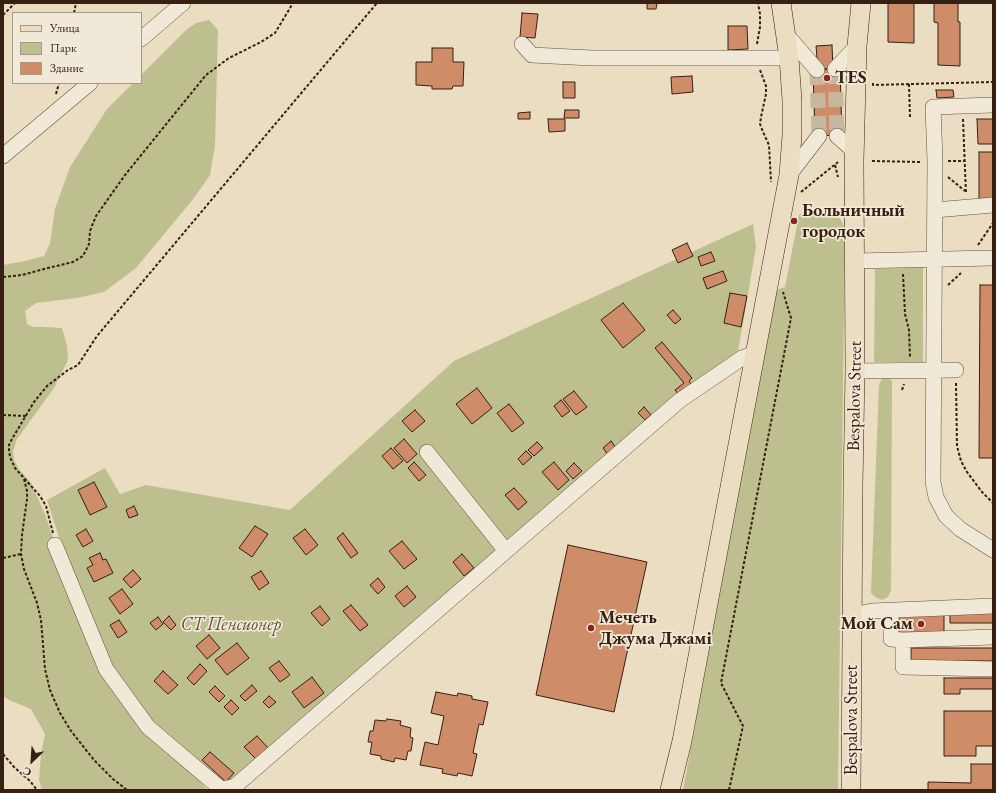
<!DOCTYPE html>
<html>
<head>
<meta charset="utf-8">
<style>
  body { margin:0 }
  #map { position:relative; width:996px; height:793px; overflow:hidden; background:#eaddc2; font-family:"EB Garamond",serif }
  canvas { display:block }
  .frame { position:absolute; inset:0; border:4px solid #371f12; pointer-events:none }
  .legend { position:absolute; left:12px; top:12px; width:130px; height:72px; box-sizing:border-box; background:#f1e9d7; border:1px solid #a79888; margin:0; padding:5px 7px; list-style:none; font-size:12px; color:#371f12 }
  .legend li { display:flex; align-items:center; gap:8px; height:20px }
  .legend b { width:20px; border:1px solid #a79888 }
  .north { position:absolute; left:12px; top:741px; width:40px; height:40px; -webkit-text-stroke:3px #f1e9d7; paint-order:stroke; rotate:205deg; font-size:11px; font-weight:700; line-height:16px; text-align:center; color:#371f12 }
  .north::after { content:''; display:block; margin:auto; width:14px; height:18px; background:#371f12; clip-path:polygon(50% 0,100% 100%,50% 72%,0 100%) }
</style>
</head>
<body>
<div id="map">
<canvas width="996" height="793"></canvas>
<div class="frame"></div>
<ul class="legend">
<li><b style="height:5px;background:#eaddc2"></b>Улица</li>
<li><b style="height:11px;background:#bdbf8f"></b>Парк</li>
<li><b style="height:11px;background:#cf8c68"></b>Здание</li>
</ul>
<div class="north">С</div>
</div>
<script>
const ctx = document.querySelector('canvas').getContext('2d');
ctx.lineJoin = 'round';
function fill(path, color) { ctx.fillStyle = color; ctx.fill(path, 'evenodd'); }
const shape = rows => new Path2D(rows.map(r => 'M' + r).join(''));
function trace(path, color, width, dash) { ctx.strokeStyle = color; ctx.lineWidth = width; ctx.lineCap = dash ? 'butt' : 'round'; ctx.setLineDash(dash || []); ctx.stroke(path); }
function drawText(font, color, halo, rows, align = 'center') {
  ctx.font = font + ' "EB Garamond",serif'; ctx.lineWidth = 3.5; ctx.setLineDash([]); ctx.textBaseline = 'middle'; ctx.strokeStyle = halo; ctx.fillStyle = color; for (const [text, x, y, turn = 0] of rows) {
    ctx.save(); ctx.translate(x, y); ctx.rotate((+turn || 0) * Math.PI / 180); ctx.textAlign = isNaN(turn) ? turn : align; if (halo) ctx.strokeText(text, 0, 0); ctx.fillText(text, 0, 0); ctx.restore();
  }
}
fill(shape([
  [209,20,218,30,215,145,210,175,194,198,136,268,104,292,77,298,36,303,25,311,27,324,33,327,44,327,62,328,67,346,68,360,54,388,17,439,13,451,14,460,19,469,31,483,45,514,91,653,207,790,42,790,39,780,41,754,45,734,31,709,9,700,3,696,3,265,25,261,44,256,50,243,55,209,70,167,107,109,133,83,141,83,141,75,186,30,196,23],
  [815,209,825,211,834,214,841,220,845,229,838,790,683,790,777,290,785,287,799,215,806,211],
  [753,224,756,247,737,357,235,783,225,784,156,727,112,670,66,559,47,500,105,468,120,494,146,485,290,510,454,361],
  [923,267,923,362,874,362,875,269],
  [887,377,892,381,891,590,888,597,882,600,875,597,871,593,879,384,882,379]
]), '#bdbf8f');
const building = shape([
  [647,3,657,3,656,9,647,9,647,3],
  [888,3,914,3,914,43,888,42,888,3],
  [934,3,958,3,958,22,960,22,960,66,938,65,938,23,934,22,934,3],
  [522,13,538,14,535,38,520,37,522,13],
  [728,26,747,26,748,49,728,50,728,26],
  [832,45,833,69,818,69,816,46,832,45],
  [432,48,453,48,453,62,464,62,463,86,453,86,452,89,432,89,432,86,416,85,416,62,432,62,432,48],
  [840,69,842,135,815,136,813,70,840,69],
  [692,76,693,92,672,94,671,77,692,76],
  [563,82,575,82,575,98,563,98,563,82],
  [936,90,953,90,954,97,937,98,936,90],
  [565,110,579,110,579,118,564,118,565,110],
  [530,112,530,119,518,119,518,113,530,112],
  [548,119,565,119,565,131,549,132,548,119],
  [977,119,993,119,993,144,978,144,977,119],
  [979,152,993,152,993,199,979,199,979,152],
  [687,243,693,256,678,263,672,250,687,243],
  [711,252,715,261,701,266,698,257,711,252],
  [723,271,727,281,707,289,703,278,723,271],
  [980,285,993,285,993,458,979,458,980,285],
  [730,293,747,296,741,327,724,323,730,293],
  [623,303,645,330,623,348,601,320,623,303],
  [673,310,681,319,675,324,667,315,673,310],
  [662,342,692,378,689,381,691,384,679,395,675,390,684,383,655,348,662,342],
  [477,388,492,408,472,424,456,404,477,388],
  [574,391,587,407,576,415,563,399,574,391],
  [561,400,570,411,562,417,554,406,561,400],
  [509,404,524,423,512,432,497,413,509,404],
  [644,407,651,415,645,420,638,413,644,407],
  [415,410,425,421,412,432,402,421,415,410],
  [404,439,417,454,407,463,394,448,404,439],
  [611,441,616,448,608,455,603,448,611,441],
  [537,442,543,448,534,456,528,450,537,442],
  [391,448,403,461,393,469,382,456,391,448],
  [526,451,532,457,523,465,518,459,526,451],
  [414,462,426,475,419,481,408,468,414,462],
  [554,462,569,480,558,490,542,472,554,462],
  [574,463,582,471,573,479,566,471,574,463],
  [94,482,107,507,90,515,78,490,94,482],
  [514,488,527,502,518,510,505,495,514,488],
  [134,506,138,515,129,518,126,510,134,506],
  [255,526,268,534,252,557,239,548,255,526],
  [86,529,93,541,83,547,76,535,86,529],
  [305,529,318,545,306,555,293,538,305,529],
  [343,533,358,553,351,558,337,538,343,533],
  [402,541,417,559,404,569,389,551,402,541],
  [568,545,647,562,614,712,536,695,568,545],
  [100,553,103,560,106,559,113,573,94,582,87,568,93,565,89,558,100,553],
  [462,554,474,568,464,576,453,562,462,554],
  [133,570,141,579,131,588,123,579,133,570],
  [261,571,269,583,259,590,251,577,261,571],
  [378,578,385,587,378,594,370,585,378,578],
  [407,586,416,597,404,607,395,596,407,586],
  [122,589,133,604,120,614,109,598,122,589],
  [351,605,368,625,360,631,343,611,351,605],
  [320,606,330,619,322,626,311,613,320,606],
  [950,613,993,613,993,623,950,623,950,613],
  [944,615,944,633,899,633,899,616,944,615],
  [169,616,176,625,171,630,163,622,169,616],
  [158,617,163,624,156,630,150,623,158,617],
  [119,620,127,632,118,638,110,625,119,620],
  [209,635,220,648,207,659,196,646,209,635],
  [237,643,249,658,227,675,215,660,237,643],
  [911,648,993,648,993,661,911,661,911,648],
  [279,661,290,675,280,682,269,668,279,661],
  [200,664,207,671,194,685,187,678,200,664],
  [163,671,178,685,168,694,154,681,163,671],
  [312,677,324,693,304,708,292,692,312,677],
  [944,678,993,678,993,689,960,689,960,694,944,694,944,678],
  [252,685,257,691,245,701,240,696,252,685],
  [215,686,225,696,219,702,209,692,215,686],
  [436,692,457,696,458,693,472,696,472,699,488,702,483,725,479,724,473,753,477,754,472,776,458,773,457,776,442,773,443,769,420,765,425,742,438,745,444,716,431,713,436,692],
  [269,696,276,702,269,708,263,702,269,696],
  [231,700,239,708,232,715,224,707,231,700],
  [944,711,993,711,993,746,976,746,976,756,944,756,944,711],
  [387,719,401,721,400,725,411,728,410,737,413,738,411,751,408,751,406,760,395,758,394,762,381,759,381,756,370,754,372,742,368,742,370,731,373,731,375,720,386,721,387,719],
  [257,736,270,750,258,761,244,747,257,736],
  [210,752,234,773,226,782,202,760,210,752],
  [971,764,993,764,993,790,928,790,928,782,971,783,971,764]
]);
fill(building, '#cf8c68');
trace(building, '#371f12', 1);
trace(shape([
  [835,69,837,136],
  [817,70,819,136]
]), '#c6b79f', 15, [15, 8]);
const minor = shape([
  [785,33,817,70],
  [141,39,183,3],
  [522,44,532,55,592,58,789,58],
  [835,69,857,46],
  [993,105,933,107,935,161,933,482,936,497,946,516,960,529,993,550],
  [837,136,855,152],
  [3,156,90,83],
  [789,175,819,136],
  [935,210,993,205],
  [855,261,993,258],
  [855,371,956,370],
  [427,452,506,551],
  [55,545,106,669,148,727,221,789,234,787,679,401,742,358,755,353],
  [891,610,891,639,903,640,903,667,993,669],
  [852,615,872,611,993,606],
  [903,640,993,637]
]);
const major = shape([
  [670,790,682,741,789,175,792,135,792,100,789,58,781,3],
  [851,790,853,486,855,371,854,160,857,46,861,3]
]);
trace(minor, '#644e3e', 16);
trace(major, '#371f12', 20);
trace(shape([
  [74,13,76,3],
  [3,15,15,3],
  [757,44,760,27,760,14,758,3],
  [760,70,766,86,766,94,761,117,760,124,763,132,769,145,771,182],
  [873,83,873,85,992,82,993,82],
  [909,84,910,117],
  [56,94,59,83],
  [963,119,966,194],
  [872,161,921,162],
  [948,161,965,161],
  [835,165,838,177],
  [948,177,965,191],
  [801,192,838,162],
  [978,245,993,223],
  [903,274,905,314,909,330,910,357],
  [3,277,22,275,48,268,73,262,83,256,89,244,90,231,96,216,125,175,206,75,229,58,261,42,275,33,293,3],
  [948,285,961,273],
  [956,383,957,446,961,461,967,472,982,492,993,503],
  [902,390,904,384],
  [3,415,26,416],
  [24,479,27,491,27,499,22,535,21,554,24,569,37,603,41,620,45,669,50,690,60,713,71,731,94,760,113,779,127,790],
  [53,533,46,506,40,496,15,468,10,457,9,450,9,445,12,439,34,402,47,386,68,370,78,365,97,336,377,3],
  [3,558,21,554],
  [3,754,14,767,30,781,37,790],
  [729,790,743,726,721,683,791,318,783,292]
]), '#371f12', 2, [3, 2]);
trace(minor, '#f1e9d7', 15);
trace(major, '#eaddc2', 19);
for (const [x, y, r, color] of [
  [827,78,4,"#8f2418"],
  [794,221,4,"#8f2418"],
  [921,624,4,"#8f2418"],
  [591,628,4,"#8f2418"]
]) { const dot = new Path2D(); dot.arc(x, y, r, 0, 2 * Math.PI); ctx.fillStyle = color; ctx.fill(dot); trace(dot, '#f1e9d7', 1.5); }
drawText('bold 18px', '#371f12', '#f1e9d7', [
  ["TES",835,78],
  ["Больничный",802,211],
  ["городок",802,232],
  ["Мечеть",599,618],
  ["Джума Джамі",599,639],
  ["Мой Сам",913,624,"right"]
], 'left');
drawText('18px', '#371f12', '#f1e9d7', [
  ["Bespalova Street",855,396,-89],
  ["Bespalova Street",852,720,-90]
]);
drawText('italic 18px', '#5f4f38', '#f1e9d7', [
  ["СТ Пенсионер",231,625]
]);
</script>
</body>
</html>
